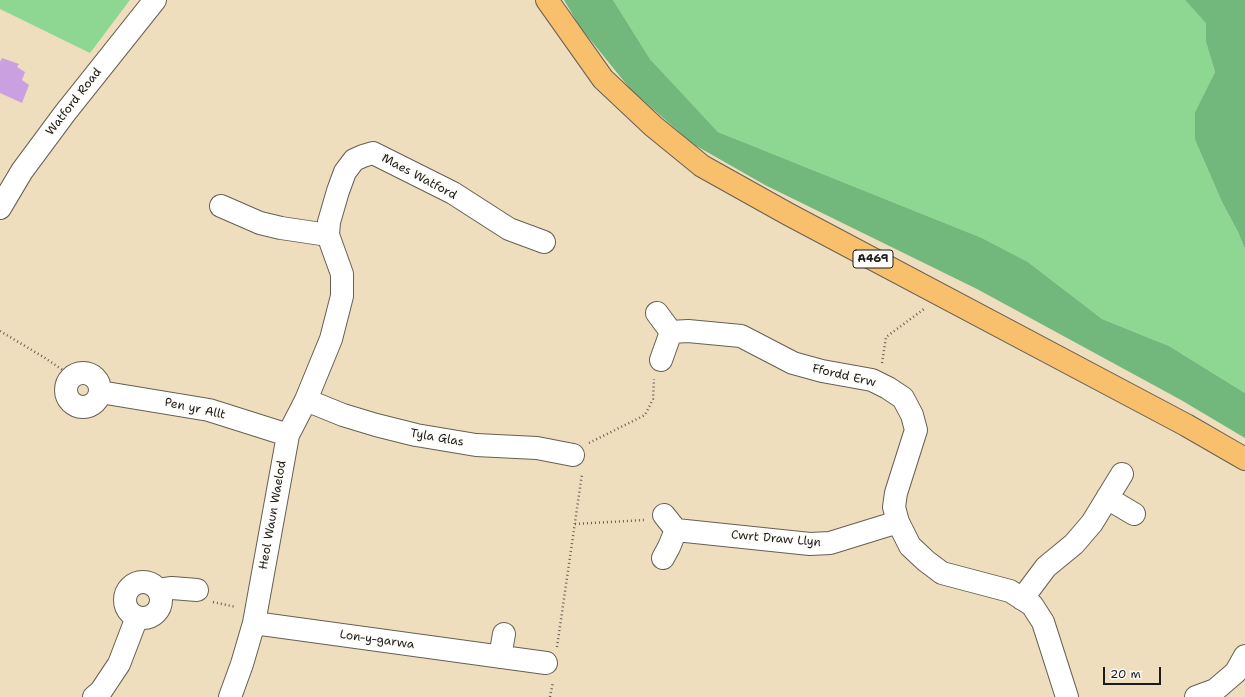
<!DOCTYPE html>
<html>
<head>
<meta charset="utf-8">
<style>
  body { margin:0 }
  #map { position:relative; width:1245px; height:697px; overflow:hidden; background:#eedebd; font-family:"Shantell Sans",sans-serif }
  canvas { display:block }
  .scale { position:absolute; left:1103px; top:667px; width:58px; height:18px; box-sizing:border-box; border:2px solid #1c1c1c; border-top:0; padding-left:5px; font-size:12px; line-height:14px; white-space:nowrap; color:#1c1c1c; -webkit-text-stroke:3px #fdfcf7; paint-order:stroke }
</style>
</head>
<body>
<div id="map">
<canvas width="1245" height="697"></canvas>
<div class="scale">20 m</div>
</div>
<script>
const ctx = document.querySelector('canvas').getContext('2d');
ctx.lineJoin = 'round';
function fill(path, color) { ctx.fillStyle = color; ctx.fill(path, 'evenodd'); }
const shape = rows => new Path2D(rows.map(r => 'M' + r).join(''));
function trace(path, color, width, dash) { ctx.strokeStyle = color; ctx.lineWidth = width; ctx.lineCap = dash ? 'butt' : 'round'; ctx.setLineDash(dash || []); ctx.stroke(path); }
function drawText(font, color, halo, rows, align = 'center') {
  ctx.font = font + ' "Shantell Sans",sans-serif'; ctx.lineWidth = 3.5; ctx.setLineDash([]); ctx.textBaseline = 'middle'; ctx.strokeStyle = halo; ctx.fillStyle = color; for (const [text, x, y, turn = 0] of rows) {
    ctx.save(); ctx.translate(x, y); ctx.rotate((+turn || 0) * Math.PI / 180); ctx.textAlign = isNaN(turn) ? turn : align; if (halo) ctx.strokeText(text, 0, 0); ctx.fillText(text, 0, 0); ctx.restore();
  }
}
fill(shape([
  [0,0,130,0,90,53,0,9],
  [613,0,1185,0,1206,22,1206,42,1215,72,1195,112,1195,140,1222,202,1238,232,1245,249,1245,393,1169,346,1102,319,1028,262,982,238,718,132,650,59]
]), '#8ed793');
fill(shape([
  [564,0,613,0,650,59,718,132,982,238,1028,262,1102,319,1169,346,1245,393,1245,438,1181,400,977,289,765,185,693,144,631,90,580,27],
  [1185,0,1245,0,1245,249,1238,232,1222,202,1195,140,1195,112,1215,72,1206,42,1206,23]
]), '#72b87d');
fill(shape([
  [2,58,19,64,17,67,25,72,22,80,29,85,22,103,0,93,0,62]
]), '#caa0e1');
const minor = shape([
  [221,206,260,223,281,228,328,235],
  [657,313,671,332,661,360],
  [671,332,688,331,741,336,793,363,822,371,872,380,888,388,903,398,912,415,916,430,896,493,894,507,898,522,910,546,926,561,942,573,1010,591,1032,605,1043,622,1067,697],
  '66 390a17 17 0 1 1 34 0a17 17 0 1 1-34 0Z',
  [100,392,209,410,288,435],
  [306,400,343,415,376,425,416,435,476,445,537,448,573,455],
  [1107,498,1134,514],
  [676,530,810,544,830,543,898,522],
  [663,558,669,547,676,530,664,515],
  '125 600a18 18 0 1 1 36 0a18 18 0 1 1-36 0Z',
  [158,590,172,588,197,590],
  [1022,599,1046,567,1074,544,1092,523,1122,474],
  [254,623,546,663],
  [500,657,504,634],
  [94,697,101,691,119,664,137,617],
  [230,697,242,664,254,623,288,435,306,400,331,339,342,296,342,274,328,235,329,222,338,191,345,172,354,160,363,156,373,153,453,193,509,229,544,242],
  [1196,697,1215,690,1236,672,1245,656]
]);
const tertiary = shape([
  [0,208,22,171,65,113,155,0]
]);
const primary = shape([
  [547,0,603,79,653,126,702,166,788,214,1186,425,1245,459]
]);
trace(minor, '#666054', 24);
trace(tertiary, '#666054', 24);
trace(primary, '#666054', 24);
trace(shape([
  [0,331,45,358,73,377],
  [882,363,886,337,924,309],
  [589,443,645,415,653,399,654,379],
  [575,524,644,520],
  [213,602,236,607],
  [557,647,582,474],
  [550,697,553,682]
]), '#666054', 2.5, [1, 3]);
trace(minor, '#fff', 22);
trace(tertiary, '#fff', 22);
trace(primary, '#f8bf6c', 22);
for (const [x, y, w] of [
  [873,259,40]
]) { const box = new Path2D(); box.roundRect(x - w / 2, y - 9, w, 18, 3); ctx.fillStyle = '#fdfcf7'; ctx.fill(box); trace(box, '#1c1c1c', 1); }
drawText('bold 11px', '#1c1c1c', null, [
  ["A469",873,259]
]);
drawText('12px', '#1c1c1c', '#fdfcf7', [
  ["Watford Road",74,102,-52],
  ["Maes Watford",419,177,28],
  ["Ffordd Erw",844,376,13],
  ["Pen yr Allt",195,409,12],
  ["Tyla Glas",437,438,10],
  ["Heol Waun Waelod",273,515,-80],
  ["Cwrt Draw Llyn",776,539,5],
  ["Lon-y-garwa",377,640,8]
]);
</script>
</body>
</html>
